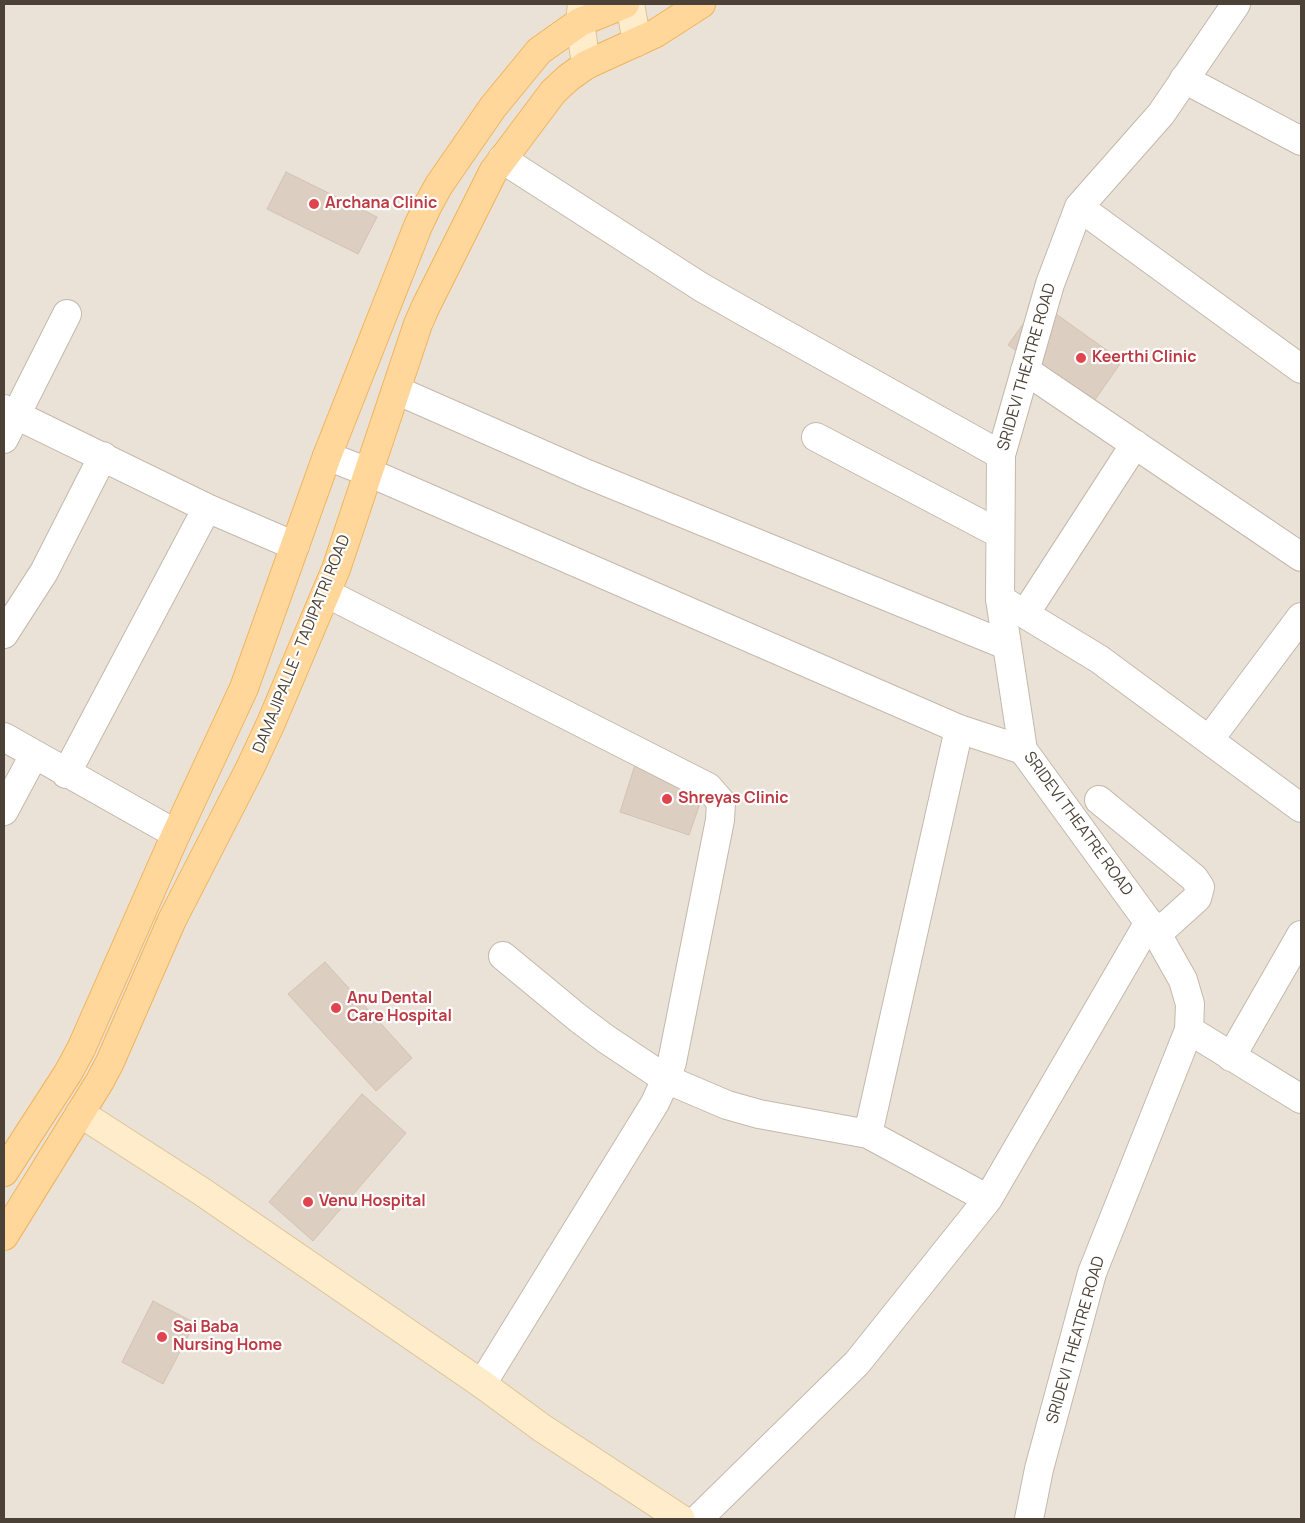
<!DOCTYPE html>
<html>
<head>
<meta charset="utf-8">
<style>
  body { margin:0 }
  #map { position:relative; width:1305px; height:1523px; overflow:hidden; background:#f6f1e9; font-family:Manrope,sans-serif }
  canvas { display:block }
  .frame { position:absolute; inset:0; border:5px solid #4b4136; pointer-events:none }
</style>
</head>
<body>
<div id="map">
<canvas width="1305" height="1523"></canvas>
<div class="frame"></div>
</div>
<script>
const ctx = document.querySelector('canvas').getContext('2d');
ctx.lineJoin = 'round';
function fill(path, color) { ctx.fillStyle = color; ctx.fill(path, 'evenodd'); }
const shape = rows => new Path2D(rows.map(r => 'M' + r).join(''));
function trace(path, color, width, dash) { ctx.strokeStyle = color; ctx.lineWidth = width; ctx.lineCap = dash ? 'butt' : 'round'; ctx.setLineDash(dash || []); ctx.stroke(path); }
function drawText(font, color, halo, rows, align = 'center') {
  ctx.font = font + ' Manrope,sans-serif'; ctx.lineWidth = 4.5; ctx.setLineDash([]); ctx.textBaseline = 'middle'; ctx.strokeStyle = halo; ctx.fillStyle = color; for (const [text, x, y, turn = 0] of rows) {
    ctx.save(); ctx.translate(x, y); ctx.rotate((+turn || 0) * Math.PI / 180); ctx.textAlign = isNaN(turn) ? turn : align; if (halo) ctx.strokeText(text, 0, 0); ctx.fillText(text, 0, 0); ctx.restore();
  }
}
fill(shape([
  [4,4,1301,4,1301,1519,4,1519]
]), '#ebe2d7');
const building = shape([
  [286,172,377,217,358,254,267,209,286,172],
  [1039,302,1122,361,1092,404,1008,345,1039,302],
  [635,765,705,789,689,835,620,812,635,765],
  [325,962,412,1058,376,1091,288,994,325,962],
  [362,1094,406,1133,313,1241,269,1202,362,1094],
  [153,1301,195,1323,163,1384,122,1362,153,1301]
]);
fill(building, '#dccec0');
trace(building, '#d5c2b0', 1);
const minor = shape([
  [1184,79,1301,141],
  [502,159,701,287,745,312,1001,455],
  [1025,370,1301,557],
  [396,390,587,474,1006,645],
  [4,409,207,508,295,546],
  [816,437,1000,534],
  [4,439,67,314],
  [327,456,368,472,959,729,1023,750],
  [326,593,708,787,721,802,720,820,672,1062,666,1079,655,1103,482,1384],
  [1000,599,1099,659,1301,808],
  [1025,614,1135,444],
  [4,634,44,572,103,456],
  [4,737,176,834],
  [1209,740,1301,617],
  [66,774,207,508],
  [1099,800,1194,878,1200,887,1197,898,1157,934],
  [4,811,34,755],
  [503,956,578,1018,606,1039,666,1079,727,1105,759,1114,868,1134,988,1199],
  [1189,1030,1301,1099],
  [1231,1057,1301,935],
  [868,1134,959,729],
  [698,1519,857,1363,988,1199,1149,922]
]);
const tertiary = shape([
  [1079,207,1301,369],
  [1029,1519,1039,1469,1092,1273,1189,1030,1190,1004,1183,980,1157,934,1023,750,1000,599,1001,455,1050,284,1079,207,1161,114,1236,4]
]);
const secondary = shape([
  [582,4,580,22,586,65],
  [630,4,637,42],
  [80,1113,201,1191,482,1384,542,1428,681,1519]
]);
const primary = shape([
  [4,1172,68,1073,81,1049,176,834,244,688,327,456,418,226,428,205,439,185,493,107,539,51,580,22,625,4],
  [4,1236,100,1081,110,1062,172,920,250,768,271,723,336,569,418,324,426,306,493,172,553,92,568,78,586,65,656,33,701,4]
]);
trace(minor, '#c3b8ab', 30);
trace(tertiary, '#c3b8ab', 30);
trace(secondary, '#dec396', 30);
trace(primary, '#f1b45c', 30);
trace(minor, '#fff', 28);
trace(tertiary, '#fff', 28);
trace(secondary, '#ffeccb', 28);
trace(primary, '#ffd79a', 28);
for (const [x, y, r, color] of [
  [314,204,6,"#e0444e"],
  [1081,358,6,"#e0444e"],
  [667,799,6,"#e0444e"],
  [336,1008,6,"#e0444e"],
  [308,1202,6,"#e0444e"],
  [162,1337,6,"#e0444e"]
]) { const dot = new Path2D(); dot.arc(x, y, r, 0, 2 * Math.PI); ctx.fillStyle = color; ctx.fill(dot); trace(dot, '#fff', 2); }
drawText('bold 16px', '#be3a42', '#fff', [
  ["Archana Clinic",325,204],
  ["Keerthi Clinic",1092,358],
  ["Shreyas Clinic",678,799],
  ["Anu Dental",347,999],
  ["Care Hospital",347,1017],
  ["Venu Hospital",319,1202],
  ["Sai Baba",173,1328],
  ["Nursing Home",173,1346]
], 'left');
drawText('16px', '#4b4136', '#fff', [
  ["SRIDEVI THEATRE ROAD",1027,367,-74],
  ["DAMAJIPALLE - TADIPATRI ROAD",302,644,-68],
  ["SRIDEVI THEATRE ROAD",1078,824,54],
  ["SRIDEVI THEATRE ROAD",1076,1340,-74]
]);
</script>
</body>
</html>
